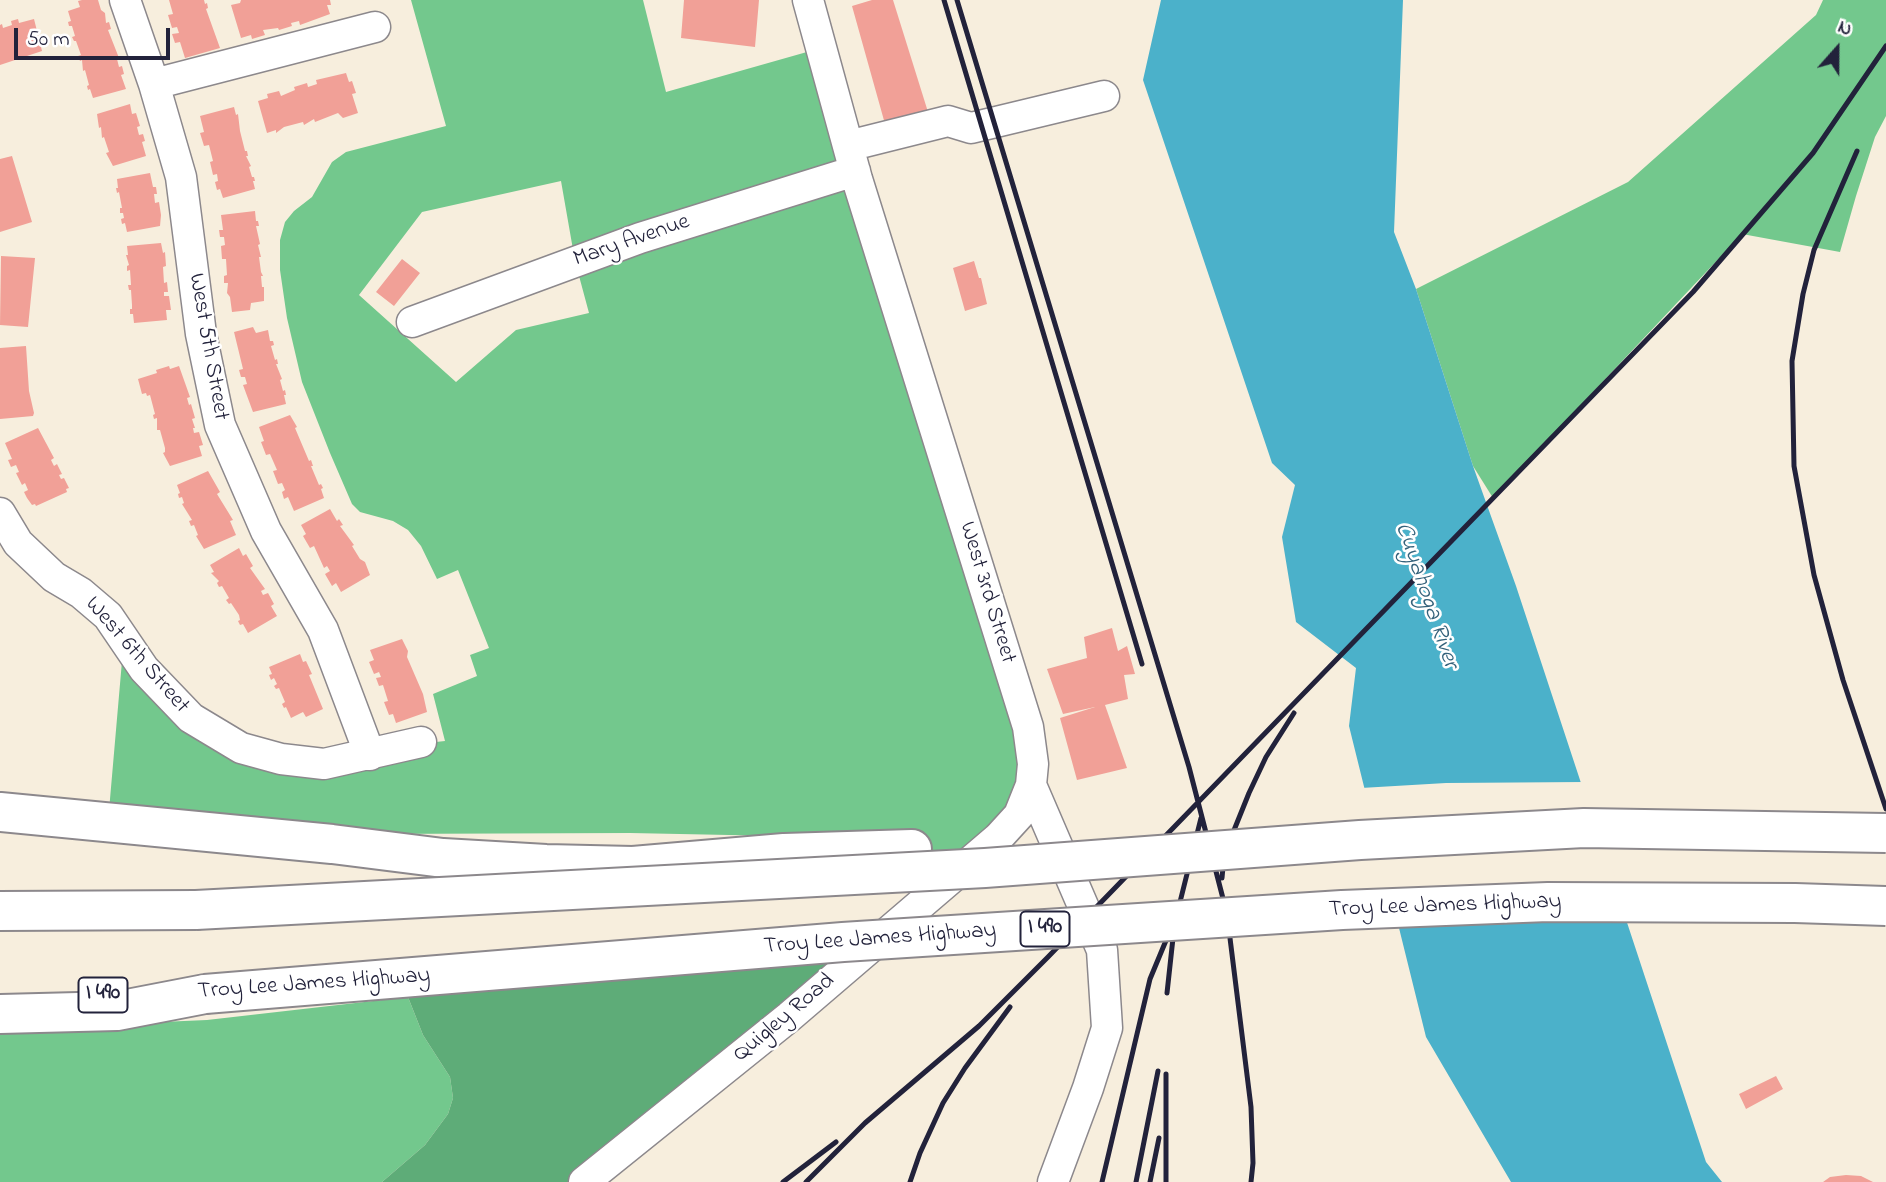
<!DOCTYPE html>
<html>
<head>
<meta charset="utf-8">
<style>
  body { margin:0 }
  #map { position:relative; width:1886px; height:1182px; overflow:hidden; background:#f7eedd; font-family:"Indie Flower",sans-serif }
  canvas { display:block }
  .north { position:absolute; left:1802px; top:14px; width:70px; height:70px; -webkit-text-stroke:5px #fff; paint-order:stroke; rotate:21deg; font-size:19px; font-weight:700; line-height:28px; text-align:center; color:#22223b }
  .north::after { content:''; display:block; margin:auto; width:24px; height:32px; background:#22223b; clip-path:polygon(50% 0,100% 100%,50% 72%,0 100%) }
  .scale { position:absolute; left:14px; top:28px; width:156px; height:32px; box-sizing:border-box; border:4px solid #22223b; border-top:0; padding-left:9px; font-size:21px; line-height:24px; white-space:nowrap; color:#22223b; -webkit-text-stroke:5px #fff; paint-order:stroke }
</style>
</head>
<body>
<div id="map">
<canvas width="1886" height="1182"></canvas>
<div class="north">N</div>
<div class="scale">50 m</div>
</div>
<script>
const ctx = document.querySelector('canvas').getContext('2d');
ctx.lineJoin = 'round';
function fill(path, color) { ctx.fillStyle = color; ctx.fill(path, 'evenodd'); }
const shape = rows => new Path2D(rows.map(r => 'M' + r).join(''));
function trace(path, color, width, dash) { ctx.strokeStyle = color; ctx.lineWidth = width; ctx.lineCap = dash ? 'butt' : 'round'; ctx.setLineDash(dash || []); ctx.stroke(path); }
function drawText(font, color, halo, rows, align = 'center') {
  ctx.font = font + ' "Indie Flower",sans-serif'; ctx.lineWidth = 5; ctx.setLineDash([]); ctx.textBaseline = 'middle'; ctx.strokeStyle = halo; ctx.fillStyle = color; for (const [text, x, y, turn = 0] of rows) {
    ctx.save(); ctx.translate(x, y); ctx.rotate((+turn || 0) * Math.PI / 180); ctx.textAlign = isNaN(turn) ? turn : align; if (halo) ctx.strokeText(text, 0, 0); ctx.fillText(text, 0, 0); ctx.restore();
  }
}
fill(shape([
  [411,0,643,0,666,92,821,48,1033,764,998,838,956,853,779,836,630,833,370,834,108,822,124,638,191,718,281,759,445,741,433,694,477,676,470,655,489,648,458,570,437,579,421,546,408,530,393,521,360,512,352,504,330,453,302,382,287,318,280,270,280,240,285,222,294,211,312,197,332,162,346,152,446,126],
  [561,181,575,261,589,313,516,330,456,382,359,295,422,212],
  [1823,0,1886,0,1886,116,1875,137,1856,196,1840,252,1742,234,1493,498,1473,466,1416,289,1628,182,1816,15],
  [408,997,423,1035,450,1077,453,1098,448,1114,425,1145,382,1182,0,1182,0,1029,207,1020]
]), '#73c88d');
fill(shape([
  [863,953,584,1182,382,1182,425,1145,448,1114,453,1098,450,1077,423,1035,408,997]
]), '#5eac78');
fill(shape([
  [1161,0,1403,0,1394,232,1416,289,1473,466,1516,586,1706,1162,1722,1182,1511,1182,1426,1037,1349,726,1356,668,1296,622,1282,537,1295,485,1272,463,1143,80]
]), '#4bb1ca');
fill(shape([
  [1584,782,1628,916,1394,920,1361,788,1446,783]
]), '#f7eedd');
fill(shape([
  [82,0,98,0,101,10,105,13,106,23,109,22,111,29,108,30,119,58,117,59,119,67,122,66,124,74,121,75,126,89,93,98,90,89,88,90,87,86,89,85,85,70,83,71,82,60,80,61,78,56,81,55,76,41,74,41,72,37,75,36,72,26,69,26,68,22,71,21,68,11,80,7,78,1],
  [169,0,204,0,205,4,207,3,208,8,206,9,220,48,185,58,180,42,175,43,172,34,179,33,177,27,172,28,168,15,173,14],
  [330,0,331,5,327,5,330,14,300,25,299,21,291,23,292,26,279,30,278,28,263,30,265,35,252,39,251,35,241,38,231,5,240,3,241,0],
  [684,0,759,0,755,47,681,38],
  [872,0,893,0,928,112,885,124,852,6],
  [18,19,19,23,34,19,42,51,0,65,0,25,2,24,3,28,12,25,11,21],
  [346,73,349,82,352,81,356,93,352,94,358,113,343,118,338,113,315,122,314,119,304,125,303,122,284,127,276,133,276,130,267,133,258,101,268,98,267,94,279,91,281,96,295,90,294,87,307,83,308,87,317,84,316,80],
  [130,104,132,114,136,113,140,126,137,127,139,135,143,134,145,141,142,142,146,156,113,166,106,153,109,152,104,137,102,138,101,127,99,128,97,114],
  [234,107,236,115,238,114,240,131,245,151,247,151,248,156,246,156,251,166,249,167,252,177,254,177,255,181,253,181,255,189,223,198,220,189,217,190,215,182,218,181,217,174,213,175,210,162,213,161,209,145,204,146,200,133,204,132,200,116],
  [12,156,32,222,0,232,0,159],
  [150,173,153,187,156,187,157,194,154,194,155,203,159,202,161,215,160,226,127,232,125,223,122,224,121,219,124,218,123,213,120,213,120,208,122,208,119,192,117,193,116,188,118,188,117,179],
  [255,211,256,221,258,221,259,226,256,226,260,244,258,245,261,257,259,257,261,272,263,276,261,276,262,287,264,287,264,301,251,303,250,310,232,312,230,297,227,293,228,283,224,283,224,276,227,275,226,259,222,259,221,246,225,245,224,237,220,237,219,230,223,230,221,215],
  [161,243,163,253,165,252,166,266,163,267,164,283,167,282,168,292,164,292,164,296,169,296,171,310,166,310,167,320,134,323,133,314,130,314,130,309,132,309,132,305,131,290,129,290,128,285,131,285,130,270,127,271,127,266,129,265,126,255,128,255,127,246],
  [1,256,35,258,28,327,0,325],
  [402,259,420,273,394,306,376,292],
  [974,261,979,278,981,278,987,304,965,311,953,268],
  [253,327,256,333,268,330,270,341,273,341,274,345,271,346,275,360,277,359,278,364,276,364,282,379,280,380,283,391,285,390,286,395,284,395,286,404,253,412,243,385,247,384,245,377,241,377,239,370,243,369,234,332],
  [26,346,29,391,34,413,33,416,0,419,0,348],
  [169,366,170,369,179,366,190,397,187,398,189,405,191,404,195,418,192,419,195,428,193,428,194,433,199,432,203,445,199,446,202,456,170,466,163,453,165,452,165,448,160,430,157,430,157,418,154,419,153,415,155,414,150,395,147,396,146,393,142,394,138,379,157,373,156,370],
  [290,415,297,427,295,428,309,461,311,460,313,466,311,466,319,485,321,484,323,488,321,489,324,498,294,511,288,497,284,499,282,492,285,490,282,483,278,484,273,471,277,470,270,454,266,455,261,442,264,441,259,427],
  [38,428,54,458,51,460,54,466,57,464,62,474,59,475,61,479,64,478,69,488,66,489,67,492,36,506,35,504,32,505,27,498,24,492,28,490,25,483,22,485,16,473,19,472,16,465,11,467,8,460,12,459,5,443],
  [208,471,220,492,217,494,233,520,230,521,236,535,204,549,196,536,198,535,194,525,191,526,189,521,192,520,182,504,184,503,182,497,179,498,178,494,180,493,177,485],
  [330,509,337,521,339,519,343,525,340,526,354,545,352,546,360,559,365,562,370,575,341,592,336,583,332,586,325,574,330,571,327,566,324,568,314,546,310,548,303,536,306,534,301,525],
  [239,548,243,556,246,554,253,566,250,568,265,589,261,591,263,595,268,593,274,604,271,606,277,616,248,633,243,624,240,625,238,621,240,620,239,615,231,603,229,604,226,600,229,598,222,586,219,587,217,583,219,581,211,573,214,572,210,565],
  [1112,628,1118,651,1127,646,1135,674,1124,675,1128,699,1105,705,1127,768,1077,780,1060,718,1095,707,1063,714,1047,669,1087,658,1084,637],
  [402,639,408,651,407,657,423,694,427,712,396,723,393,714,389,715,384,702,388,701,383,685,379,686,376,678,381,677,379,672,374,674,369,662,374,660,370,650],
  [300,654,303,662,306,661,312,674,309,675,323,709,306,717,303,712,291,718,286,707,284,708,282,704,285,702,279,688,276,689,274,686,277,684,274,678,271,680,269,675,272,674,269,667],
  [1776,1076,1783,1089,1746,1109,1739,1094],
  [1846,1175,1861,1176,1873,1182,1823,1182,1830,1177]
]), '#f1a097');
const minor = shape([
  [125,0,154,84,181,177,201,334,220,425,266,531,323,630,370,755],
  [808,0,857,179,1028,727,1033,764,1031,785,1102,950,1107,1028,1088,1088,1053,1182],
  [154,84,375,27],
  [848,146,948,121,971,128,1104,96],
  [412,322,640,238,855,171],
  [0,513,18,543,54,577,81,593,108,616,144,669,191,718,241,748,281,759,324,764,421,742],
  [584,1182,789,1017,998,838,1019,815,1031,785]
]);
const highway = shape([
  [0,812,332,844,443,858,546,864,633,866,784,853,912,849],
  [0,911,196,910],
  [0,1014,117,1011,205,994]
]);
trace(minor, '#8c888c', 33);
trace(highway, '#8c888c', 42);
trace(minor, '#fff', 30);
trace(highway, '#fff', 38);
trace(shape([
  [944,0,1142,664],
  [957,0,1189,767,1227,914,1251,1107,1253,1163,1251,1182],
  [1857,151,1814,250,1803,294,1792,361,1794,466,1814,575,1843,680,1886,809],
  [1222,878,1224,855,1249,793,1266,757,1294,713],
  [1167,993,1173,938],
  [1166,1074,1166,1182],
  [783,1182,836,1142],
  [806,1182,865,1123,979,1026,1048,957,1693,292,1813,153,1886,46],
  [910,1182,920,1153,943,1103,965,1068,1010,1007],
  [1102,1182,1150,979,1177,914,1201,818],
  [1136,1182,1158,1071],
  [1150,1182,1159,1138]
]), '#22223b', 5);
const highwayBridge = shape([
  [196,910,985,868,1360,840,1584,828,1886,833],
  [205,994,843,942,1342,910,1548,902,1795,903,1886,906]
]);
trace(highwayBridge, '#8c888c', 42, []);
trace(highwayBridge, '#fff', 38);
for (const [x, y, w] of [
  [1045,929,49],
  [103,995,49]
]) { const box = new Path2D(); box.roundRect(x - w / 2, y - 17.5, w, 35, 5); ctx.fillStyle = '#fff'; ctx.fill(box); trace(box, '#22223b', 2); }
drawText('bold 21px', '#22223b', null, [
  ["I 490",1045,929],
  ["I 490",103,995]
]);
drawText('23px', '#22223b', '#fff', [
  ["Mary Avenue",632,242,-19],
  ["West 5th Street",207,347,80],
  ["West 3rd Street",986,593,73],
  ["West 6th Street",136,656,49],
  ["Troy Lee James Highway",1445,907,-2],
  ["Troy Lee James Highway",880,940,-4],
  ["Troy Lee James Highway",314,985,-4],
  ["Quigley Road",785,1019,-40]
]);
drawText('italic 24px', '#34627b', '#fff', [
  ["Cuyahoga River",1425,596,71]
]);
</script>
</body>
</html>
